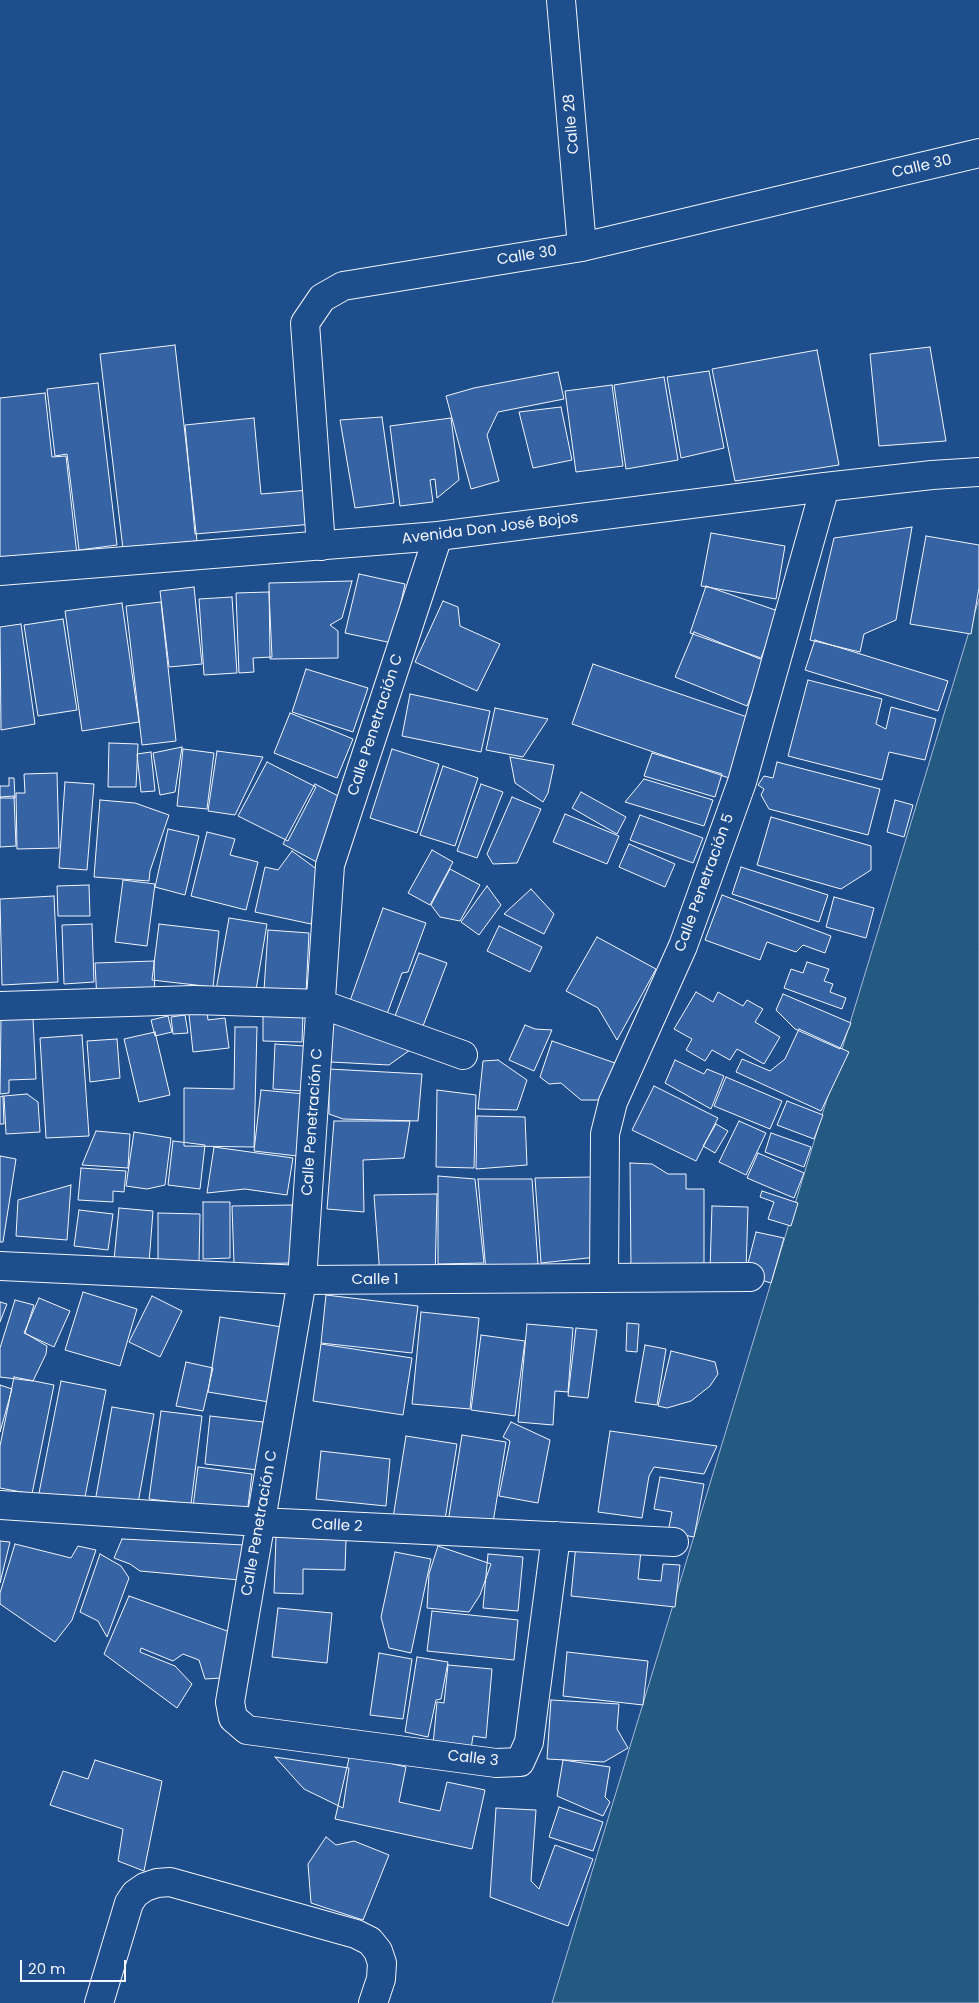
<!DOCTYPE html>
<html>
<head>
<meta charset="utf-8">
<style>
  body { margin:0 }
  #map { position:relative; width:979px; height:2003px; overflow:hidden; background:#1f4e8c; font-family:Poppins,sans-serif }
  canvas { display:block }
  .scale { position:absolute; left:20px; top:1960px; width:106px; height:22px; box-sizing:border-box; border:2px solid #f2f6ff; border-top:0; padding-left:6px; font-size:15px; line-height:18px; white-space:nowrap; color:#f2f6ff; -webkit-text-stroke:4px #1f4e8c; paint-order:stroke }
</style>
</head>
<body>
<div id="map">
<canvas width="979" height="2003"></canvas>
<div class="scale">20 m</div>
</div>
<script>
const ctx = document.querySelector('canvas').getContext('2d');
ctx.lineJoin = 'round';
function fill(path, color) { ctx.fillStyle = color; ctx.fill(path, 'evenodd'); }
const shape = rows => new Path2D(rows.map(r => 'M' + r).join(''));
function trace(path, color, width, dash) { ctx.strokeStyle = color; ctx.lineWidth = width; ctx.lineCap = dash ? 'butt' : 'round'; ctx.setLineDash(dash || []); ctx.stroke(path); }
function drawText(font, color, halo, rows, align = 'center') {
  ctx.font = font + ' Poppins,sans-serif'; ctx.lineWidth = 4; ctx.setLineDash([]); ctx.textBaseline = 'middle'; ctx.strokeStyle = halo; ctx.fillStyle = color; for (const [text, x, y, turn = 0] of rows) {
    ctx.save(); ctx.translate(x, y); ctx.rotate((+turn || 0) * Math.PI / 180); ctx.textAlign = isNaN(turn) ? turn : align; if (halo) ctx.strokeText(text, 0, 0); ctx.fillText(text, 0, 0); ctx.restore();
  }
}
const green = shape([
  [979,599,979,2003,552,2003,979,599]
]);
fill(green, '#245a82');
trace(green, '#a8bbd7', 1);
const building = shape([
  [175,345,197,541,123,549,100,354,175,345],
  [930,347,946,441,879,446,870,354,930,347],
  [817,350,839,465,735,481,712,369,817,350],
  [709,371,724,448,681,458,667,377,709,371],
  [558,372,564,399,498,412,487,435,499,481,471,489,446,396,474,388,558,372],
  [664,377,678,460,626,469,614,385,664,377],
  [98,383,117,545,79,550,67,454,55,456,47,389,98,383],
  [612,385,623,466,576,472,565,391,612,385],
  [45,393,52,457,66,456,77,555,0,563,0,398,45,393],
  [561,407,572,460,533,468,519,412,561,407],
  [382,417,394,503,355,508,340,420,382,417],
  [254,418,261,494,309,490,313,524,195,534,185,425,254,418],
  [451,418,459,480,437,498,435,479,430,480,433,502,400,506,390,426,451,418],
  [912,527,896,620,864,634,860,652,810,640,834,538,912,527],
  [711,533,785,546,776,599,701,586,711,533],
  [926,536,979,545,979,588,971,634,910,624,926,536],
  [359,574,405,584,392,643,345,633,359,574],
  [352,581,342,618,330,625,338,631,338,658,270,659,269,583,352,581],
  [706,586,778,611,761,658,690,633,706,586],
  [194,587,202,664,169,667,160,591,194,587],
  [269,592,272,657,253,658,254,672,239,673,236,593,269,592],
  [232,597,237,673,204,675,199,599,232,597],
  [443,601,458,607,460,626,500,644,477,691,415,662,443,601],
  [161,602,176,741,142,745,126,606,161,602],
  [122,603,139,722,82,731,65,611,122,603],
  [63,619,77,710,38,716,24,625,63,619],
  [21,624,35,724,1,730,0,627,21,624],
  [694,632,765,661,747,706,675,677,694,632],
  [815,640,948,681,938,711,805,670,815,640],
  [593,664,750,718,729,778,572,724,593,664],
  [306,669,368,688,353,732,292,712,306,669],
  [808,680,882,699,876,724,886,729,891,707,936,719,925,760,889,752,882,780,788,756,808,680],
  [410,694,490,711,481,752,402,736,410,694],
  [495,708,548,719,523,757,486,750,495,708],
  [290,713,353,739,337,778,274,753,290,713],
  [109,743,138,744,136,787,108,787,109,743],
  [182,747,175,792,160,795,153,753,182,747],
  [183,749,214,753,207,809,177,806,183,749],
  [392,749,439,764,417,833,370,818,392,749],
  [217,751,263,757,235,815,208,811,217,751],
  [151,752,155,791,141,792,137,754,151,752],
  [652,753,722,774,715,797,644,776,652,753],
  [510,757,554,765,548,793,543,802,515,783,510,757],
  [267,762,316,787,288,841,238,816,267,762],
  [777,762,880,789,868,835,769,809,761,795,764,789,758,785,764,776,773,778,777,762],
  [443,766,478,778,455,846,420,835,443,766],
  [57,773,59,848,17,849,16,793,25,793,24,774,57,773],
  [9,778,14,778,15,798,0,798,0,786,9,786,9,778],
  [644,779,713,800,704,826,625,802,644,779],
  [65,782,94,784,87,870,59,868,65,782],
  [315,784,344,799,326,867,283,844,315,784],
  [481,784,503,792,477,858,457,851,481,784],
  [581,792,626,817,617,834,572,808,581,792],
  [14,796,16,846,0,847,0,797,14,796],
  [512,797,541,809,517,863,493,864,487,854,512,797],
  [100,800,135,803,169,815,150,871,149,881,94,877,100,800],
  [895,800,913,805,904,837,887,832,895,800],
  [565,814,619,836,607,864,553,842,565,814],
  [640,815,703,838,693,863,630,840,640,815],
  [771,817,871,846,871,870,841,889,757,865,771,817],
  [168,829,199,836,185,895,155,887,168,829],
  [207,832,235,839,230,855,258,862,246,910,191,896,207,832],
  [629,844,675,864,665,887,619,867,629,844],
  [432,850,453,862,430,905,408,893,432,850],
  [292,851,322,873,311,924,255,912,265,867,278,870,292,851],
  [741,867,828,895,819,922,732,894,741,867],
  [450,869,480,885,460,921,440,917,431,905,450,869],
  [123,880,155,884,147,946,115,942,123,880],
  [89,885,90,916,58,916,57,886,89,885],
  [487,886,501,905,479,935,461,922,487,886],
  [531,889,554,914,544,934,504,914,531,889],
  [722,895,831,936,825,953,803,945,796,952,767,942,760,960,705,940,722,895],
  [54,896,58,982,2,985,0,899,54,896],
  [834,897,874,908,866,938,826,927,834,897],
  [383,908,426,923,408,972,402,973,387,1014,350,1001,383,908],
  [229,918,267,924,255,996,216,990,229,918],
  [92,924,94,982,64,984,62,925,92,924],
  [159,924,219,931,213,987,152,980,159,924],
  [499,926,542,947,530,972,487,951,499,926],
  [268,930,309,933,306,993,264,990,268,930],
  [597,937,656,969,617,1040,598,1008,566,991,597,937],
  [419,953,447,963,423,1026,395,1016,419,953],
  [154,961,155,1000,97,1001,95,963,154,961],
  [807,962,829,969,824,981,833,984,830,992,846,998,842,1009,784,988,791,969,803,973,807,962],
  [696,992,713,1002,718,992,743,1006,747,1000,763,1009,755,1022,780,1037,764,1064,737,1049,730,1060,712,1050,705,1061,686,1050,692,1039,674,1029,696,992],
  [783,994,851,1023,840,1049,795,1029,776,1010,783,994],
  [206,1003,208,1020,225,1018,229,1048,193,1052,188,1005,206,1003],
  [263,1011,303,1012,302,1042,263,1041,263,1011],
  [185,1015,188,1033,173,1034,171,1017,185,1015],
  [168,1016,172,1032,155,1036,151,1020,168,1016],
  [33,1018,36,1079,9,1080,9,1093,0,1094,1,1019,33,1018],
  [333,1019,410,1050,389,1065,331,1062,333,1019],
  [525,1025,535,1029,552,1030,534,1071,509,1060,525,1025],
  [235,1027,257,1027,254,1147,184,1146,184,1088,234,1089,235,1027],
  [799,1029,849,1052,821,1111,736,1072,742,1059,770,1071,785,1059,799,1029],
  [155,1032,170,1095,139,1102,124,1039,155,1032],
  [82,1035,89,1136,46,1138,40,1038,82,1035],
  [117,1039,120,1078,90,1082,87,1041,117,1039],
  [552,1041,615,1063,602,1100,581,1100,561,1083,549,1084,540,1077,552,1041],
  [275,1044,304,1046,302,1091,273,1089,275,1044],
  [498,1060,527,1080,517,1110,478,1109,483,1061,498,1060],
  [675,1060,704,1074,707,1069,724,1076,711,1109,665,1083,675,1060],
  [329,1069,422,1074,418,1121,343,1119,329,1114,329,1069],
  [726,1077,782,1101,770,1129,714,1106,726,1077],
  [654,1086,718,1118,696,1161,632,1130,654,1086],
  [261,1090,305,1094,297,1156,254,1151,261,1090],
  [437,1090,476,1095,474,1168,436,1167,437,1090],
  [27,1094,38,1102,40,1132,6,1134,4,1096,27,1094],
  [3,1096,4,1124,0,1124,0,1097,3,1096],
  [787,1101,823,1115,814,1139,777,1125,787,1101],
  [477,1116,525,1117,527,1165,476,1169,477,1116],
  [334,1121,410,1121,404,1158,363,1160,364,1212,327,1209,334,1121],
  [739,1121,766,1133,746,1175,719,1162,739,1121],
  [716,1124,728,1131,715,1153,703,1146,716,1124],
  [96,1131,130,1134,128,1168,82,1165,96,1131],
  [134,1132,171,1138,165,1185,147,1189,126,1186,134,1132],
  [771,1133,811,1147,804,1167,765,1152,771,1133],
  [173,1141,205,1145,200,1189,168,1185,173,1141],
  [214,1147,293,1158,287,1195,245,1189,207,1193,214,1147],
  [758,1153,804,1173,794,1198,747,1178,758,1153],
  [0,1156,16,1159,3,1242,0,1242,0,1156],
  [630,1163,652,1164,668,1174,686,1174,686,1189,704,1189,704,1271,631,1271,630,1163],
  [81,1168,126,1171,124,1192,113,1191,113,1202,78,1200,81,1168],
  [438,1176,475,1179,484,1263,438,1264,438,1176],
  [593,1177,597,1257,541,1263,535,1178,593,1177],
  [478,1179,532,1179,538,1264,486,1271,478,1179],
  [71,1185,67,1240,16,1236,18,1200,71,1185],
  [762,1191,798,1203,791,1226,768,1219,774,1202,760,1197,762,1191],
  [437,1194,435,1278,380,1276,374,1195,437,1194],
  [203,1202,230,1202,230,1258,203,1259,203,1202],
  [292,1205,293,1263,234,1264,232,1206,292,1205],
  [712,1206,748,1207,746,1271,710,1271,712,1206],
  [119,1208,153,1211,149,1263,114,1260,119,1208],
  [79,1210,113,1214,108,1250,74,1246,79,1210],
  [158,1213,200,1214,199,1263,158,1263,158,1213],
  [756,1232,784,1238,771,1283,745,1275,756,1232],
  [83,1292,137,1309,120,1366,65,1350,83,1292],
  [326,1295,418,1306,412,1353,321,1343,326,1295],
  [152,1296,182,1311,160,1357,129,1342,152,1296],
  [39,1298,70,1311,54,1347,24,1333,39,1298],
  [15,1300,34,1305,25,1333,47,1346,46,1354,33,1381,0,1377,0,1348,15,1300],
  [0,1302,7,1304,0,1322,0,1302],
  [421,1312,479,1318,470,1409,412,1404,421,1312],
  [220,1317,282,1327,269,1402,208,1392,220,1317],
  [627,1323,639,1324,637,1352,626,1351,627,1323],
  [527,1324,573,1328,568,1392,555,1391,553,1425,518,1422,527,1324],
  [576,1328,597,1330,588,1398,568,1396,576,1328],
  [481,1335,525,1341,515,1416,471,1410,481,1335],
  [321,1344,412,1358,403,1415,313,1401,321,1344],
  [645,1345,666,1349,657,1405,635,1402,645,1345],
  [671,1351,715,1362,718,1374,710,1386,691,1401,667,1408,658,1406,671,1351],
  [186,1362,213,1368,203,1411,176,1406,186,1362],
  [14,1377,54,1385,32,1494,0,1488,0,1446,14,1377],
  [61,1381,106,1390,84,1502,39,1493,61,1381],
  [0,1385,12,1389,0,1432,0,1385],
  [112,1407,154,1414,137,1509,95,1502,112,1407],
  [161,1411,202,1416,191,1504,149,1499,161,1411],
  [210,1416,263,1422,258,1470,205,1464,210,1416],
  [511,1422,550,1440,538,1503,499,1496,510,1441,503,1437,511,1422],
  [610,1431,717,1446,704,1474,654,1467,649,1476,642,1518,598,1512,610,1431],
  [462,1435,506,1442,492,1529,448,1522,462,1435],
  [406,1436,457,1444,444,1526,393,1518,406,1436],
  [321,1451,390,1459,386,1506,316,1499,321,1451],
  [198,1467,252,1474,247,1514,193,1507,198,1467],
  [660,1477,704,1484,694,1537,668,1532,672,1512,654,1509,660,1477],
  [276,1537,346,1539,345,1570,303,1569,303,1594,274,1593,276,1537],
  [122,1539,244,1545,239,1580,140,1571,130,1564,114,1558,122,1539],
  [0,1541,10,1542,0,1583,0,1541],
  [15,1544,71,1558,78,1546,96,1550,72,1620,55,1642,0,1604,0,1593,15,1544],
  [576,1544,641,1551,638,1579,661,1581,663,1564,680,1565,675,1607,571,1596,576,1544],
  [438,1546,491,1564,480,1595,469,1612,427,1608,429,1574,438,1546],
  [395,1552,431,1559,411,1653,389,1648,381,1617,395,1552],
  [100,1554,121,1566,129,1578,107,1637,98,1621,80,1612,100,1554],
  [488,1554,523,1557,518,1611,483,1608,488,1554],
  [129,1596,230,1632,221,1678,205,1679,199,1660,183,1654,173,1661,141,1648,140,1652,175,1666,192,1684,177,1708,104,1654,129,1596],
  [278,1608,332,1613,327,1663,272,1657,278,1608],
  [432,1611,518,1620,514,1660,427,1651,432,1611],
  [567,1652,648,1661,643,1705,563,1696,567,1652],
  [379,1653,412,1659,403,1719,370,1715,379,1653],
  [417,1657,448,1662,441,1699,436,1700,428,1737,405,1732,417,1657],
  [448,1665,492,1669,486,1738,473,1736,471,1749,433,1745,437,1702,444,1703,448,1665],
  [551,1700,619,1704,617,1729,628,1748,604,1762,547,1759,551,1700],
  [350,1754,406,1767,399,1802,440,1811,447,1782,485,1790,472,1849,335,1819,350,1754],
  [275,1757,349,1768,343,1808,304,1789,275,1757],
  [95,1760,162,1781,144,1871,118,1861,123,1829,50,1805,63,1771,88,1779,95,1760],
  [563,1760,610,1767,605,1797,610,1802,603,1816,557,1796,563,1760],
  [559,1807,603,1822,593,1851,549,1837,559,1807],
  [496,1808,536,1810,531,1881,539,1889,555,1845,593,1859,568,1926,490,1897,496,1808],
  [326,1837,336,1845,354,1841,389,1855,363,1920,311,1903,308,1864,326,1837]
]);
fill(building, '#3563a3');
trace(building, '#f2f6ff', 1);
const street = shape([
  [561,0,582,247],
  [438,536,330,865,302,1280,230,1702,233,1718,247,1730,496,1763,520,1762,529,1742,556,1536],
  [321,546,305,323,322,298,343,286,582,247,979,153],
  [0,1006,194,1000,321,1004,463,1055],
  [0,1266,302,1280,750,1277],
  [604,1278,605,1134,613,1102,683,946,742,782,825,487],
  [0,1505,260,1522,674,1542],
  [99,2003,129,1903,135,1894,145,1887,157,1883,170,1882,356,1934,370,1941,378,1951,382,1963,381,1979,373,2003]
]);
const secondary = shape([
  [0,571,438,536,825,487,932,475,979,472]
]);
trace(street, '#f2f6ff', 30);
trace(secondary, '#f2f6ff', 30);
trace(street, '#1f4e8c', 28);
trace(secondary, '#1f4e8c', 28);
drawText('15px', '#f2f6ff', '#1f4e8c', [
  ["Calle 28",572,124,-95],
  ["Calle 30",922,167,-13],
  ["Calle 30",527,256,-9],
  ["Avenida Don José Bojos",490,529,-7],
  ["Calle Penetración C",376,725,-72],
  ["Calle Penetración 5",705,883,-70],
  ["Calle Penetración C",313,1122,-86],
  ["Calle 1",375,1280],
  ["Calle Penetración C",260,1523,-80],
  ["Calle 2",337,1526,3],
  ["Calle 3",473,1759,6]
]);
</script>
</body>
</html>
